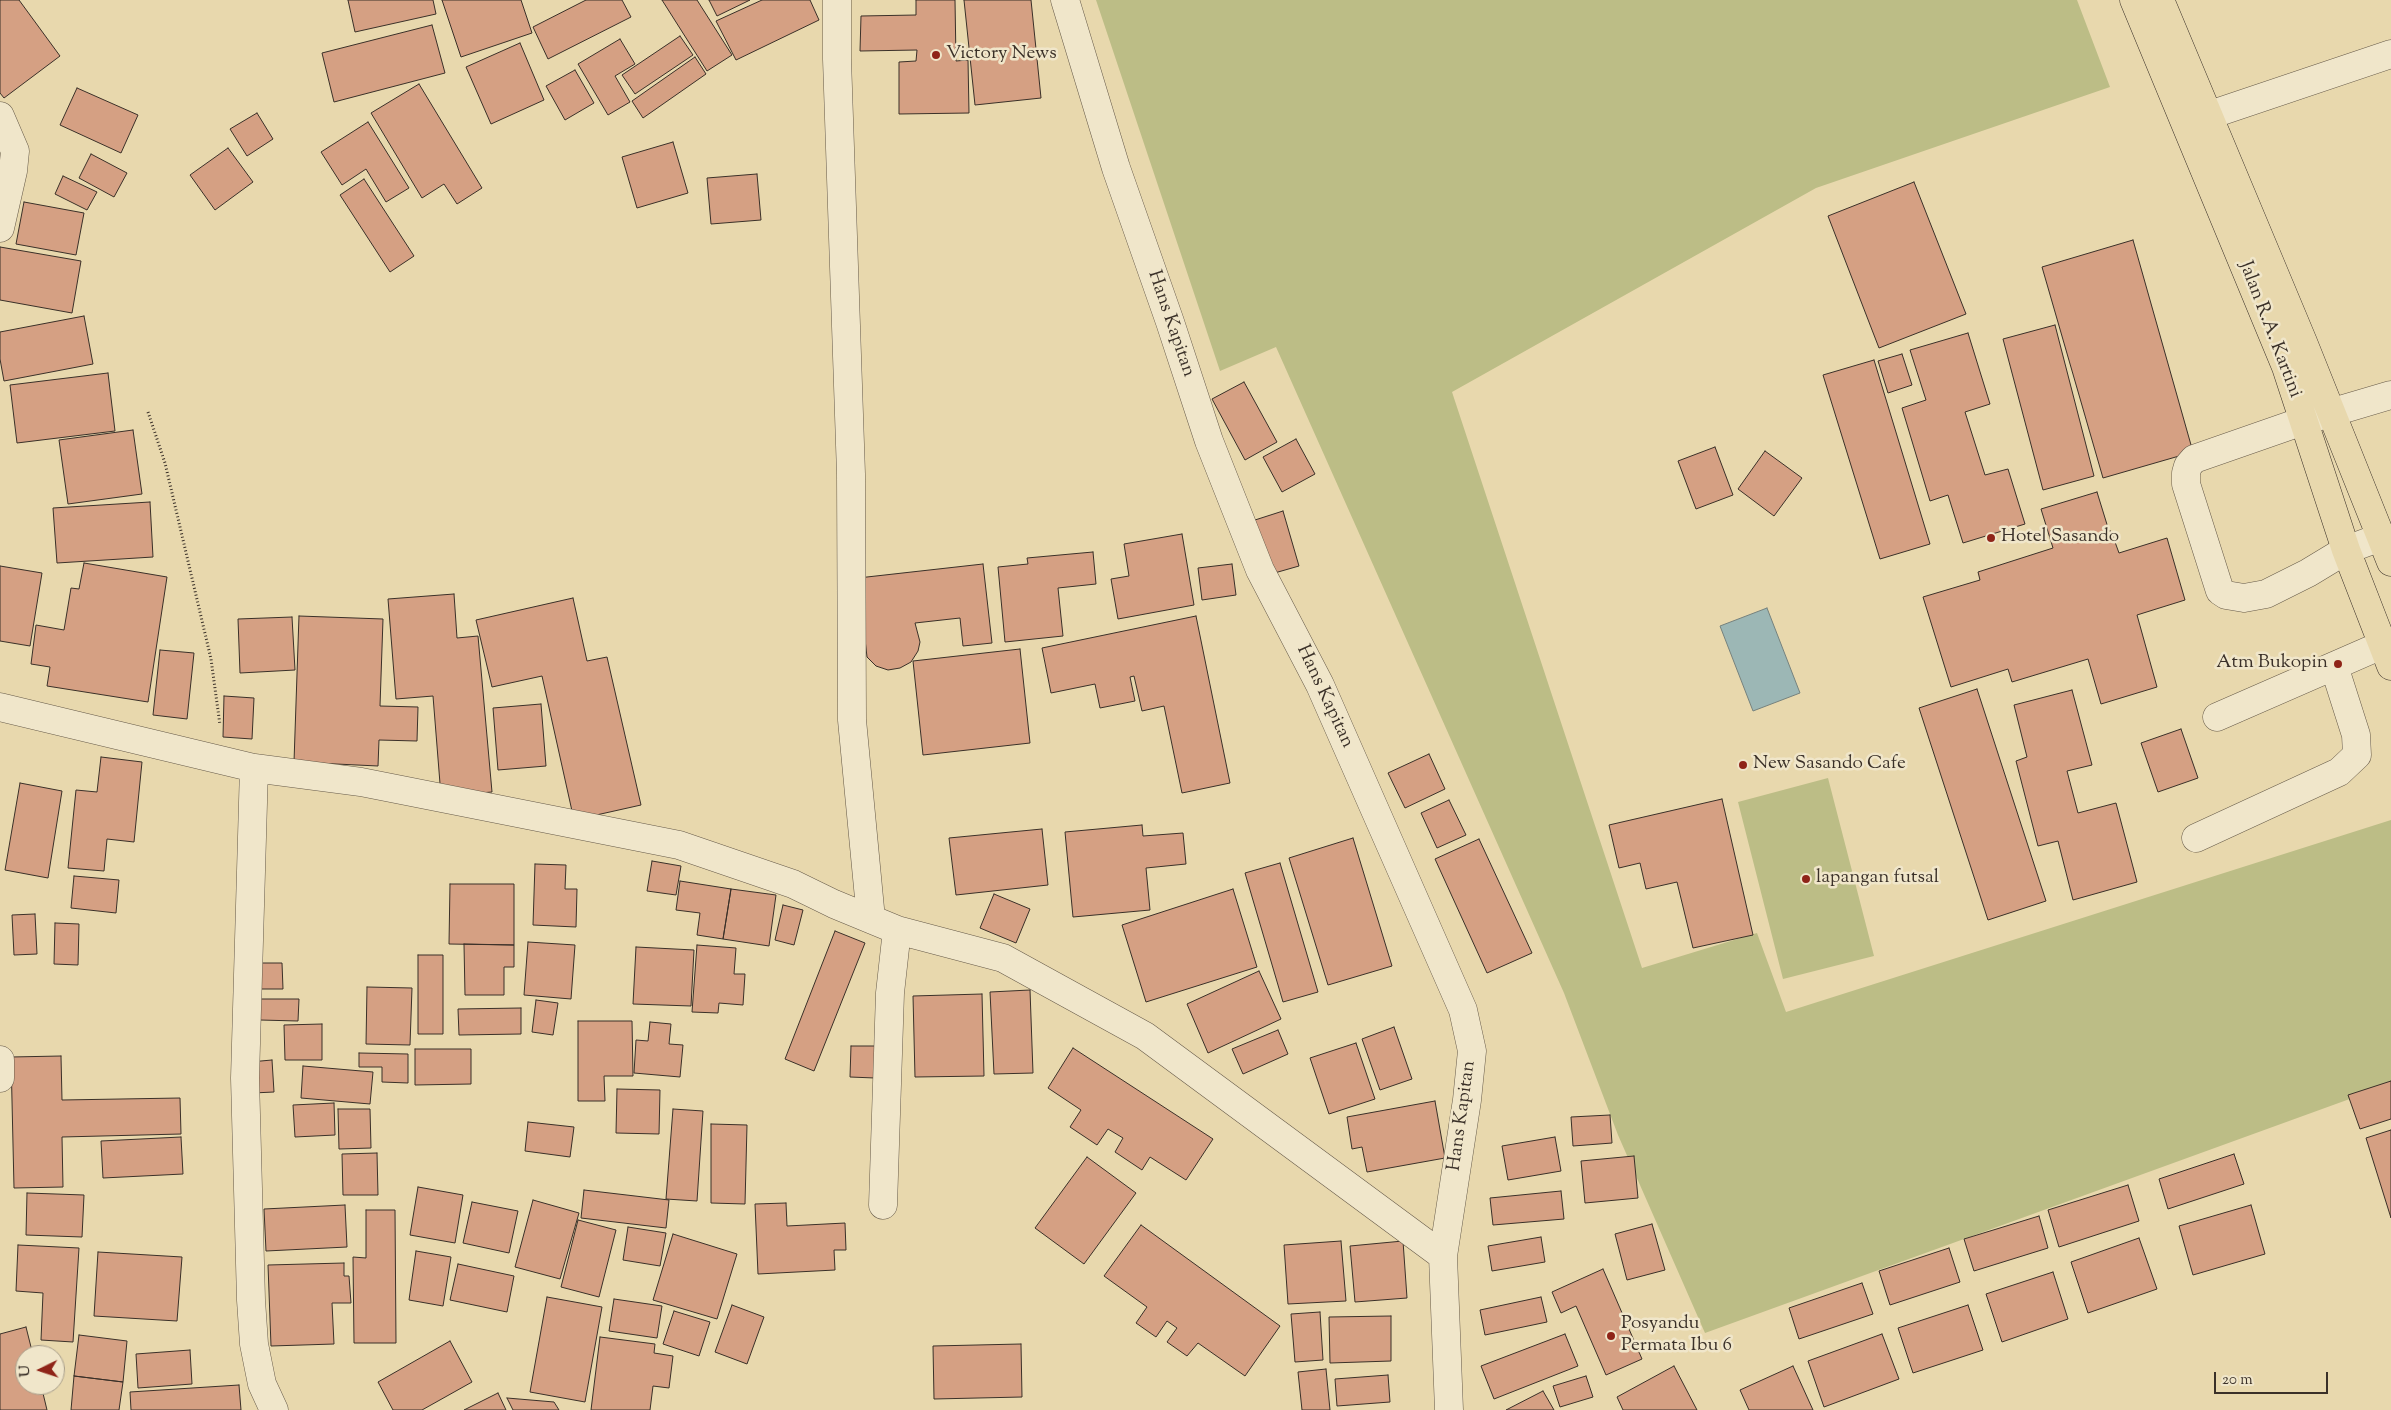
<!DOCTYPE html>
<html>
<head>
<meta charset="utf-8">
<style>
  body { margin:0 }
  #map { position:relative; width:2391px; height:1410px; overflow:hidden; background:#e8d8ad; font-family:"Sorts Mill Goudy",serif }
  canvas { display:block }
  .north { position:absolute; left:15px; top:1345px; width:50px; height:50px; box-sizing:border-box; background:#f0e6ca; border:1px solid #a79d89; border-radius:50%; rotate:266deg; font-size:14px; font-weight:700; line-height:20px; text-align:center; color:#3a3028 }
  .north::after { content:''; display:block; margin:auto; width:18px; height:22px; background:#8f2418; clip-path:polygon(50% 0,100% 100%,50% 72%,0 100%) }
  .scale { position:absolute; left:2214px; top:1372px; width:114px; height:22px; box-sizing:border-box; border:2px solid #3a3028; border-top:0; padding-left:6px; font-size:15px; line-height:18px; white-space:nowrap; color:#3a3028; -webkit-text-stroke:4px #f0e6ca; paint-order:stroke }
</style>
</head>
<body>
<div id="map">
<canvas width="2391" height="1410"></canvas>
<div class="north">U</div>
<div class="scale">20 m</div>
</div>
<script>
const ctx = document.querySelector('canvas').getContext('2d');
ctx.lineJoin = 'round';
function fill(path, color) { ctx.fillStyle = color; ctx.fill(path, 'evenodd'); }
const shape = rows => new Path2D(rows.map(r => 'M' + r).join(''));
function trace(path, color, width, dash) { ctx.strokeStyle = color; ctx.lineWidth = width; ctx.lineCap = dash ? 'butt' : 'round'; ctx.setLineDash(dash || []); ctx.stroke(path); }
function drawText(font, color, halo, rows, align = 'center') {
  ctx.font = font + ' "Sorts Mill Goudy",serif'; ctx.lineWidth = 5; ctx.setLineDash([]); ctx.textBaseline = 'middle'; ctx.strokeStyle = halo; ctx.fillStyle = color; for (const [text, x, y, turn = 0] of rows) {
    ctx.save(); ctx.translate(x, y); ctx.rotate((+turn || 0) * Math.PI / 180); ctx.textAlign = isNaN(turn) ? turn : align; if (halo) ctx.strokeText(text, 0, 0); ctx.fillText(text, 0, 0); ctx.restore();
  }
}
fill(shape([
  [1096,0,2077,0,2110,87,1816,188,1452,392,1642,968,1757,933,1786,1012,2391,820,2391,1084,1705,1333,1618,1135,1564,993,1276,347,1220,371],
  [1828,778,1874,956,1783,979,1738,802]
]), '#bcbd86');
const water = shape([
  [1767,608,1800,693,1753,711,1720,626,1767,608]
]);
fill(water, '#9cb7b5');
trace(water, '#75817d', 1);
const building = shape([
  [0,0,19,0,60,56,4,98,0,93,0,0],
  [348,0,433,0,436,14,355,32,348,0],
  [442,0,521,0,532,33,461,57,442,0],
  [586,0,622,0,631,17,548,59,533,27,586,0],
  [662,0,697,0,732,55,707,71,662,0],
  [709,0,750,0,717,16,709,0],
  [762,0,810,0,819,20,736,60,716,21,762,0],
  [916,0,955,0,956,61,968,60,969,113,899,114,899,62,916,61,917,50,860,51,861,16,916,15,916,0],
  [964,0,1031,0,1041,98,975,105,964,0],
  [432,25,445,73,334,102,322,53,432,25],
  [680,36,693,55,635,94,622,75,680,36],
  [620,39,635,64,615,76,630,102,608,115,578,64,620,39],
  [520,43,544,100,491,124,466,67,520,43],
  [695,57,706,74,643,118,632,101,695,57],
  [575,70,594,103,565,120,546,86,575,70],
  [419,84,482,188,457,204,444,184,422,198,371,113,419,84],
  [77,88,138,115,121,153,60,125,77,88],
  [257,113,273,139,247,156,230,129,257,113],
  [368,122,409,188,386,202,366,169,342,185,321,152,368,122],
  [673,142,688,193,637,208,622,157,673,142],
  [228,148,253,182,215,210,190,175,228,148],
  [91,154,127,173,114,197,79,178,91,154],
  [757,174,761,220,711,224,707,178,757,174],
  [63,176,97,192,87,210,55,194,63,176],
  [364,179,414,256,390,272,340,195,364,179],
  [1914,182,1966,314,1879,348,1828,216,1914,182],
  [24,202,84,213,76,255,16,244,24,202],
  [2133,240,2193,452,2103,478,2042,267,2133,240],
  [0,247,81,261,72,313,0,300,0,247],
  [84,316,93,364,4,381,0,359,0,332,84,316],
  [2055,325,2094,476,2043,490,2003,339,2055,325],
  [1968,333,1990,404,1965,412,1985,475,2008,469,2025,524,1963,543,1948,495,1930,501,1902,408,1926,400,1910,350,1968,333],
  [1902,354,1912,385,1888,393,1878,361,1902,354],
  [1874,360,1930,544,1880,559,1823,375,1874,360],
  [108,373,115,431,17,443,10,385,108,373],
  [1244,382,1277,442,1245,460,1212,399,1244,382],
  [133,430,142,494,68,504,59,440,133,430],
  [1296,439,1315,474,1282,492,1263,457,1296,439],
  [1715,447,1733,495,1696,509,1678,461,1715,447],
  [1765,451,1802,478,1774,516,1738,489,1765,451],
  [2097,492,2109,531,2111,531,2119,553,2167,538,2185,600,2137,615,2157,687,2101,704,2088,659,2012,682,2008,669,1951,687,1923,597,1980,580,1978,572,2053,548,2041,509,2097,492],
  [150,502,153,557,57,563,53,508,150,502],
  [1283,511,1299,566,1271,574,1255,520,1283,511],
  [1182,534,1194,605,1118,619,1111,579,1129,576,1124,544,1182,534],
  [1093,552,1096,584,1058,588,1063,636,1005,642,998,567,1028,564,1027,558,1093,552],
  [84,563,167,577,148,702,47,686,50,667,31,664,36,625,64,630,71,588,79,589,84,563],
  [983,564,992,643,963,646,960,618,915,623,920,642,918,651,911,662,900,668,888,670,876,666,867,657,858,578,983,564],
  [1232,564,1236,595,1202,600,1198,568,1232,564],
  [0,566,42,573,30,646,0,641,0,566],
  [454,594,457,638,478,636,492,792,441,796,433,696,396,699,388,599,454,594],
  [573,598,587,661,607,657,641,805,574,820,542,676,492,687,476,620,573,598],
  [299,616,383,619,380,706,418,707,417,741,379,740,378,766,294,762,299,616],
  [1196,616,1230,783,1182,793,1164,706,1142,711,1134,676,1130,677,1135,701,1100,708,1095,684,1051,693,1042,648,1196,616],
  [292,617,295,670,240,673,238,619,292,617],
  [1020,649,1030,743,923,755,913,661,1020,649],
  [160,650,194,653,187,719,153,715,160,650],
  [1977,689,2046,901,1988,920,1919,708,1977,689],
  [2072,690,2092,765,2067,771,2078,813,2116,803,2137,882,2073,900,2058,841,2038,846,2016,761,2027,757,2014,705,2072,690],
  [224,696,254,698,252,739,223,737,224,696],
  [541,704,546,766,498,770,493,708,541,704],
  [2181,729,2198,778,2158,792,2141,743,2181,729],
  [1429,754,1445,789,1405,808,1388,773,1429,754],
  [101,757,142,762,134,842,107,839,104,871,68,868,76,790,97,792,101,757],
  [20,783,62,791,48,878,5,870,20,783],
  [1722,799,1753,935,1693,948,1677,882,1646,889,1640,863,1619,868,1609,825,1722,799],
  [1449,800,1466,835,1437,848,1421,813,1449,800],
  [1142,825,1143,836,1183,833,1186,864,1146,868,1150,910,1073,917,1065,832,1142,825],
  [1042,829,1048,885,956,895,949,838,1042,829],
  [1353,838,1392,966,1328,985,1289,858,1353,838],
  [1479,839,1532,953,1487,973,1435,859,1479,839],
  [652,861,681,866,676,895,647,891,652,861],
  [1280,863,1318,992,1283,1002,1245,873,1280,863],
  [535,864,566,865,565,889,577,889,576,927,533,925,535,864],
  [74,876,119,880,116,913,71,908,74,876],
  [680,881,731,889,723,939,697,935,700,913,676,910,680,881],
  [450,884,514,884,514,945,449,944,450,884],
  [731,889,776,895,769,946,723,939,731,889],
  [1233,889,1257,967,1146,1002,1122,925,1233,889],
  [994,894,1030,909,1016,943,980,928,994,894],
  [783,905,803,910,794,945,775,940,783,905],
  [35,914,37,954,14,955,12,915,35,914],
  [55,923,79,924,78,965,54,964,55,923],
  [835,931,865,943,814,1071,785,1059,835,931],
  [528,942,575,945,571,999,524,995,528,942],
  [464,944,514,945,514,967,504,967,504,995,465,995,464,944],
  [697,945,736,948,734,974,745,974,743,1005,719,1003,718,1013,692,1012,697,945],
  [636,947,694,950,691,1006,633,1004,636,947],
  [418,955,443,955,443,1034,418,1034,418,955],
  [259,963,282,963,283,989,259,989,259,963],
  [1259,971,1281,1019,1208,1053,1187,1004,1259,971],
  [367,987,412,988,410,1045,366,1044,367,987],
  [1030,990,1033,1073,994,1074,990,992,1030,990],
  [982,994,984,1076,915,1077,913,996,982,994],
  [260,999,299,999,298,1021,260,1020,260,999],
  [536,1000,558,1003,553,1035,532,1032,536,1000],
  [521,1008,521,1034,459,1035,458,1009,521,1008],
  [578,1021,632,1021,633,1076,604,1076,605,1101,578,1101,578,1021],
  [650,1022,671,1024,669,1044,683,1045,680,1077,634,1073,636,1040,648,1041,650,1022],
  [322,1024,322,1060,285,1060,284,1025,322,1024],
  [1394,1027,1412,1079,1380,1090,1362,1039,1394,1027],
  [1278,1030,1288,1054,1243,1074,1232,1049,1278,1030],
  [1356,1043,1375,1099,1329,1114,1310,1058,1356,1043],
  [851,1046,876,1046,875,1078,850,1077,851,1046],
  [1073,1048,1213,1139,1186,1180,1150,1157,1142,1170,1115,1152,1123,1138,1108,1129,1097,1145,1070,1127,1081,1110,1048,1088,1073,1048],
  [415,1049,471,1049,471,1084,415,1085,415,1049],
  [359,1053,408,1054,408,1083,382,1082,382,1067,359,1067,359,1053],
  [61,1056,62,1100,180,1098,181,1134,62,1137,63,1187,14,1188,11,1057,61,1056],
  [272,1060,274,1092,253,1093,250,1062,272,1060],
  [303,1066,373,1072,370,1104,301,1098,303,1066],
  [2391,1081,2391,1119,2360,1129,2348,1095,2391,1081],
  [617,1089,660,1090,659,1134,616,1133,617,1089],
  [1435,1101,1445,1158,1367,1172,1362,1147,1352,1149,1347,1117,1435,1101],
  [334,1103,335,1135,295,1137,293,1105,334,1103],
  [338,1109,370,1109,371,1148,339,1149,338,1109],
  [673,1109,703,1111,697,1201,666,1199,673,1109],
  [1610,1115,1612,1143,1573,1146,1571,1117,1610,1115],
  [528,1122,574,1127,570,1157,525,1151,528,1122],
  [711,1124,747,1125,745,1204,711,1203,711,1124],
  [2391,1130,2391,1218,2366,1138,2391,1130],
  [181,1137,183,1174,103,1178,101,1141,181,1137],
  [1555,1137,1561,1171,1508,1180,1502,1146,1555,1137],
  [377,1153,378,1195,343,1195,342,1154,377,1153],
  [2234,1154,2244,1184,2168,1209,2159,1179,2234,1154],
  [1634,1156,1638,1198,1585,1203,1581,1161,1634,1156],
  [1087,1157,1136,1193,1084,1264,1035,1228,1087,1157],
  [2128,1185,2139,1221,2059,1247,2048,1210,2128,1185],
  [418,1187,463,1195,455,1243,410,1235,418,1187],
  [584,1190,669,1200,666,1228,581,1218,584,1190],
  [1561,1191,1564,1219,1493,1225,1490,1198,1561,1191],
  [27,1193,84,1195,82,1237,26,1235,27,1193],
  [533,1200,579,1213,560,1279,515,1267,533,1200],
  [472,1202,518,1211,509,1253,463,1243,472,1202],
  [786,1203,787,1226,845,1223,846,1250,834,1250,835,1270,758,1274,755,1204,786,1203],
  [345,1205,347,1247,266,1251,264,1209,345,1205],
  [2251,1205,2265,1254,2193,1275,2179,1226,2251,1205],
  [366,1210,395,1210,396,1343,354,1343,353,1257,366,1258,366,1210],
  [2039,1216,2048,1248,1974,1271,1964,1239,2039,1216],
  [578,1220,616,1230,599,1297,561,1287,578,1220],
  [1652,1224,1665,1270,1627,1280,1615,1234,1652,1224],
  [1141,1225,1280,1326,1245,1376,1198,1343,1187,1356,1167,1342,1177,1328,1167,1321,1156,1337,1136,1323,1147,1307,1104,1276,1141,1225],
  [628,1227,666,1233,660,1266,623,1260,628,1227],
  [673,1234,737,1254,717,1319,653,1300,673,1234],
  [1541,1237,1545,1262,1492,1271,1488,1246,1541,1237],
  [2139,1238,2157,1289,2088,1313,2071,1262,2139,1238],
  [1341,1241,1346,1301,1288,1304,1284,1245,1341,1241],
  [1403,1241,1407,1298,1355,1302,1350,1246,1403,1241],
  [18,1245,79,1248,73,1342,41,1340,43,1293,16,1291,18,1245],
  [1949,1248,1960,1282,1890,1305,1879,1271,1949,1248],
  [416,1251,451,1257,443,1306,409,1300,416,1251],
  [98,1252,182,1257,177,1321,94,1316,98,1252],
  [344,1263,344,1276,349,1276,351,1303,332,1303,334,1344,271,1346,268,1265,344,1263],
  [458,1264,514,1276,507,1312,450,1300,458,1264],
  [1603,1269,1642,1359,1606,1375,1576,1306,1561,1313,1552,1292,1603,1269],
  [2053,1272,2068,1319,2002,1342,1986,1294,2053,1272],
  [1862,1283,1873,1314,1799,1339,1789,1308,1862,1283],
  [547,1297,602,1307,585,1402,530,1392,547,1297],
  [1541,1297,1547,1322,1485,1335,1480,1310,1541,1297],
  [614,1299,662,1306,657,1338,609,1331,614,1299],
  [732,1305,764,1317,747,1364,715,1352,732,1305],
  [1968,1305,1983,1350,1913,1373,1898,1328,1968,1305],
  [674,1311,710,1322,699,1356,663,1344,674,1311],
  [1320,1312,1323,1360,1295,1362,1291,1314,1320,1312],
  [1391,1316,1391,1361,1330,1363,1329,1317,1391,1316],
  [26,1327,33,1355,25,1355,25,1385,41,1385,47,1410,0,1410,0,1334,26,1327],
  [1565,1334,1578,1366,1494,1399,1481,1366,1565,1334],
  [1882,1334,1899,1379,1824,1407,1808,1361,1882,1334],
  [79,1335,127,1341,123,1382,74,1376,79,1335],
  [600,1337,655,1344,654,1353,673,1356,669,1388,653,1386,650,1410,591,1410,600,1337],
  [450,1341,472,1382,422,1410,393,1410,378,1382,450,1341],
  [1021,1344,1022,1397,934,1399,933,1346,1021,1344],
  [190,1350,192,1384,138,1388,136,1354,190,1350],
  [1674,1366,1697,1410,1623,1410,1617,1397,1674,1366],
  [1793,1366,1813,1410,1749,1410,1740,1390,1793,1366],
  [1326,1369,1330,1410,1302,1410,1298,1372,1326,1369],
  [1388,1375,1390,1402,1337,1406,1335,1379,1388,1375],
  [74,1376,123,1382,119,1410,71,1410,74,1376],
  [1586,1376,1593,1397,1560,1407,1553,1386,1586,1376],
  [239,1385,241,1410,131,1410,130,1392,239,1385],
  [1543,1391,1554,1410,1506,1410,1543,1391],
  [498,1393,506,1410,464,1410,498,1393],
  [507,1398,554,1402,559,1410,513,1410,507,1398]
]);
fill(building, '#d5a083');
trace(building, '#3a3028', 1);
const minor = shape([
  [837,0,837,59,851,474,852,720,871,919],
  [1065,0,1116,168,1170,322,1209,441,1260,570,1320,685,1463,1010,1472,1051,1467,1100,1443,1256,1449,1410],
  [0,116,15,151,13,171,0,228],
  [2186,123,2391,54],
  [2381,537,2346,550,2308,573,2266,594,2244,598,2226,595,2220,591,2186,484,2186,473,2188,466,2194,459,2303,421,2391,395],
  [0,707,254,768,361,782,679,845,793,884,834,904,897,930,1003,958,1145,1036,1443,1256],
  [2217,717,2391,641],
  [254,768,245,1078,251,1300,254,1344,262,1384,274,1410],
  [2196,838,2339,772,2357,755,2356,735,2334,666],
  [0,1060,0,1078],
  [883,1205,890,993,897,930]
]);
const major = shape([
  [2134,0,2286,367,2346,550,2391,666],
  [2160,0,2303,342,2391,562]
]);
trace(minor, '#665a49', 29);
trace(major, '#3a3028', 29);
trace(shape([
  [148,412,165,463,211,659,220,725]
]), '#3a3028', 3, [1, 2.5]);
trace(minor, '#f0e6ca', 28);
trace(major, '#e8d8ad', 28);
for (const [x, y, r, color] of [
  [936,55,5,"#8f2418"],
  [1991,538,5,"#8f2418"],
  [2338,664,5,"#8f2418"],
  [1743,765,5,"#8f2418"],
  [1806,879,5,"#8f2418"],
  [1611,1336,5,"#8f2418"]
]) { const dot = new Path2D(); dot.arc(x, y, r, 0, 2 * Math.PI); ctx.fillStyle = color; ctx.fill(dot); trace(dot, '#f0e6ca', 2); }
drawText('19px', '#3a3028', '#f0e6ca', [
  ["Victory News",946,55],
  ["Hotel Sasando",2001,538],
  ["Atm Bukopin",2328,664,"right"],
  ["New Sasando Cafe",1753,765],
  ["lapangan futsal",1816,879],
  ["Posyandu",1621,1325],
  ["Permata Ibu 6",1621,1347]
], 'left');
drawText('19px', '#3a3028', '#f0e6ca', [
  ["Hans Kapitan",1170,324,71],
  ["Jalan R.A. Kartini",2269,330,69],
  ["Hans Kapitan",1324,697,65],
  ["Hans Kapitan",1463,1116,-82]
]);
</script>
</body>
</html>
